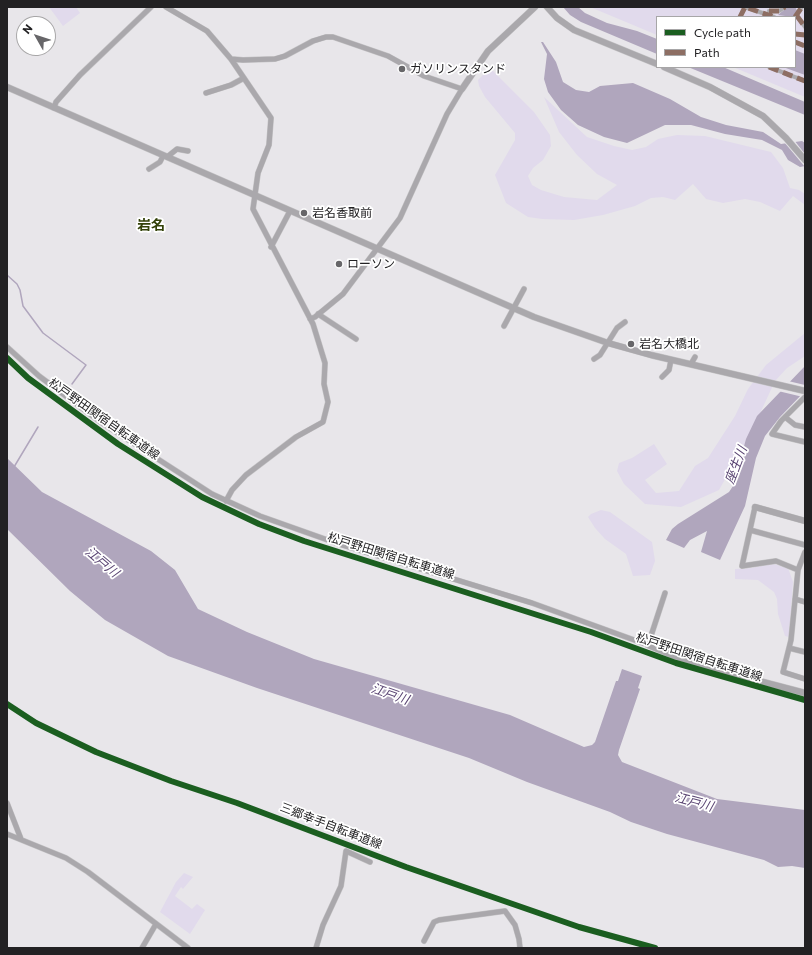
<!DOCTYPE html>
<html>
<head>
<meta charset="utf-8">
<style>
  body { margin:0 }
  #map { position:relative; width:812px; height:955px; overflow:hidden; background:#e8e6ea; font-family:Commissioner,sans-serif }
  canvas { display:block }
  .frame { position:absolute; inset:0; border:8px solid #222123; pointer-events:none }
  .legend { position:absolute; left:656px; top:16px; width:140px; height:52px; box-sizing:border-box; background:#fff; border:1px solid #a7a6a7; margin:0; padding:5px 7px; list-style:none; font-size:12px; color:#222123 }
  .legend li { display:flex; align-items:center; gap:8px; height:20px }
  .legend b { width:20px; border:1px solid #a7a6a7 }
  .north { position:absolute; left:16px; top:16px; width:40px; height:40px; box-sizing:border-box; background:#fff; border:1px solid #a7a6a7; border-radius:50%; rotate:309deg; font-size:11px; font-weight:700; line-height:16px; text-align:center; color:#222123 }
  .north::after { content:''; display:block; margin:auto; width:14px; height:18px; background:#676669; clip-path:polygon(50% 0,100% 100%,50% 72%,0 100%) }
</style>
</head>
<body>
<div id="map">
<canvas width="812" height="955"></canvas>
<div class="frame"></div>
<ul class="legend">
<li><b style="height:5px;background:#1b5e20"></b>Cycle path</li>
<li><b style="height:5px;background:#8d6e63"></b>Path</li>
</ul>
<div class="north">N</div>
</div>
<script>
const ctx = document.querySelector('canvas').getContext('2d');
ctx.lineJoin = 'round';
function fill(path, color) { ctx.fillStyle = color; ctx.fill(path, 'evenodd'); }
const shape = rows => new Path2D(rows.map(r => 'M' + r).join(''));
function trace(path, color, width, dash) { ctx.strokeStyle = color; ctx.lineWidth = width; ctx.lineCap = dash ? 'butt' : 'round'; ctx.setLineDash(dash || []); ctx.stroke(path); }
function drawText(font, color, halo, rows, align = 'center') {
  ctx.font = font + ' Commissioner,"Noto Sans JP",sans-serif'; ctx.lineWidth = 3.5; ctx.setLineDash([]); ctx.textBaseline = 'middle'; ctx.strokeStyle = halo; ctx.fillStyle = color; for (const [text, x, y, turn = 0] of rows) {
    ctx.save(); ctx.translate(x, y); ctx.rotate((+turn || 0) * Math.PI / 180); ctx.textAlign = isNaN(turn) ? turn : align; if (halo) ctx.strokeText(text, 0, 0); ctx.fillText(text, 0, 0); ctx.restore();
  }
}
fill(shape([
  [49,7,76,7,80,13,63,26],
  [590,7,805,7,805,97,733,67,795,67,795,17,657,17,657,35],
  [490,68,534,112,550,135,551,146,543,160,533,168,528,176,532,185,541,190,564,197,597,200,617,185,597,174,577,155,559,132,544,97,587,137,614,146,632,150,646,147,658,139,677,135,705,136,771,152,783,168,790,188,799,190,805,194,805,205,793,196,780,211,760,202,745,199,723,203,706,199,693,184,675,200,663,197,651,198,635,206,603,215,574,220,542,219,528,217,506,203,495,175,515,140,515,133,485,97,479,86,478,80],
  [805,333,805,356,787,368,775,381,749,437,719,490,681,507,645,504,624,484,617,471,619,463,632,458,654,444,667,464,645,480,656,493,679,491,695,466,708,458,735,416,748,389,766,365],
  [601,510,610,512,652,542,655,561,650,575,633,576,626,554,605,539,595,528,588,517,591,514],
  [770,563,788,568,793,582,789,637,785,636,778,614,777,599,774,592,758,580,735,579,735,569,752,568],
  [184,873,193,877,183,889,181,887,175,896,192,909,197,904,205,910,190,934,160,912,176,882]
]), '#e1daec');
fill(shape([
  [563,7,578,7,585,13,607,23,637,31,657,39,657,54,581,22,570,15],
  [787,7,795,7,798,12,793,17,778,15],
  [541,42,543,42,556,62,563,82,576,90,589,92,600,86,633,83,670,99,701,117,726,125,763,132,781,144,802,141,805,143,805,166,800,167,788,160,782,150,762,140,725,134,691,125,665,125,627,143,604,137,578,125,561,110,548,92,544,79,547,54],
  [795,50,805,54,805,75,783,67,795,67],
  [688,67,723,67,805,102,805,115],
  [805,366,805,391,780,417,765,436,756,458,745,506,720,560,701,552,707,531,690,540,684,548,666,540,672,529,678,524,729,492,733,486,746,439,757,416],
  [7,458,42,492,151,551,175,570,198,609,247,632,314,659,510,715,584,747,592,745,595,742,616,681,618,681,622,669,642,676,638,688,640,689,619,750,618,755,622,762,717,799,805,810,805,868,792,866,778,867,764,860,667,834,631,822,610,812,527,782,469,758,257,688,168,656,105,620,70,591,7,529]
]), '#b0a6bd');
fill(shape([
  [794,140,805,154,805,167,784,142],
  [788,381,805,385,805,394,803,397,778,391]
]), '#e8e6ea');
trace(shape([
  [7,275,17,284,20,290,23,306,43,333,86,365,72,384],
  [14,467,38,427]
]), '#b0a6bd', 1.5);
const pedestrian = shape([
  [769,11,779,11,785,7],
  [797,16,805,27],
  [740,17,745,7,774,17],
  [795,17,802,7],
  [795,34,805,35],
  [795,42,805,46],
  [769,67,805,81]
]);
const minor = shape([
  [166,7,207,31,231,59,243,60,275,59,285,56,313,41,326,37,333,37,388,56,424,76,462,89,447,114,400,218,343,294,315,317,310,319],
  [206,93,231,85,244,78],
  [54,108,56,102,80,75,151,7],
  [167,157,177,149,188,151],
  [149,169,160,162,163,156],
  [271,247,290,211],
  [318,314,356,339],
  [504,326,524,289],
  [7,347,39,376,102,423,212,494,260,516,339,544,532,603,648,645,665,593],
  [594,359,600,355,617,328,625,322],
  [691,364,695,357],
  [662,377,669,370,671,360],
  [805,397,781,421,772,434,805,442],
  [785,417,795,425,805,427],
  [226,501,232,490,246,475,296,437,323,422,328,402,324,384,325,363,313,324,253,209,258,173,269,145,271,118,231,59],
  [755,507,742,566,776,561,798,570],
  [750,530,805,545],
  [805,552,798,570,791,640,783,672,805,679],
  [795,599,805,602],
  [789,648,805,652],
  [7,803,21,839],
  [7,834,66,858,88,872,188,948],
  [424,941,434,922,439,920,505,911,515,925,519,939,520,948],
  [142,948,156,924],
  [316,948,323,925,341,886,346,851,370,862]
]);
const tertiary = shape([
  [547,7,557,18,574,30,657,64],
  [664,67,710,87,763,116,786,138,805,160],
  [7,87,534,317,608,343,651,355,805,391],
  [462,89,488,51,535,7],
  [755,507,805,521],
  [648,645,674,656,721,671,805,693]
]);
trace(pedestrian, '#c4c3c5', 4.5);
trace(minor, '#c4c3c5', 6);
trace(tertiary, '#c4c3c5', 7);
trace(pedestrian, '#aaa8ac', 3.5);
trace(minor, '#aaa8ac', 5);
trace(tertiary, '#aaa8ac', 6);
trace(shape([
  [769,11,779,11,785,7],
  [797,16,805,27],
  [740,17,745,7,774,17],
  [795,17,802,7],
  [795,34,805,35],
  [795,42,805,46],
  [769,67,805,81]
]), '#8d6e63', 5, [10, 5]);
trace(shape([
  [7,358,28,378,118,444,202,497,259,524,304,541,591,632,676,663,805,700],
  [7,704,36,723,96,752,171,781,237,803,406,867,579,927,655,948]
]), '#1b5e20', 6);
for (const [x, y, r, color] of [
  [402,69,4,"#676669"],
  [304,213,4,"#676669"],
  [339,264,4,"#676669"],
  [631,344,4,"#676669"]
]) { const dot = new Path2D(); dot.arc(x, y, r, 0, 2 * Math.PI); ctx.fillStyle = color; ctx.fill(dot); trace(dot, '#fff', 1.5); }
drawText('12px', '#222123', '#fff', [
  ["ガソリンスタンド",410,69],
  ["岩名香取前",312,213],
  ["ローソン",347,264],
  ["岩名大橋北",639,344]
], 'left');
drawText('12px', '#222123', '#fff', [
  ["松戸野田関宿自転車道線",104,419,35],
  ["松戸野田関宿自転車道線",391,556,17],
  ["松戸野田関宿自転車道線",699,657,18],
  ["三郷幸手自転車道線",331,826,21]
]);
drawText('italic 13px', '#594472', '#fff', [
  ["座生川",736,465,-69],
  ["江戸川",102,562,40],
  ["江戸川",390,694,19],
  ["江戸川",694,802,15]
]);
drawText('bold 14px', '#334209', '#fff', [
  ["岩名",151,225]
]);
</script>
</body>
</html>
